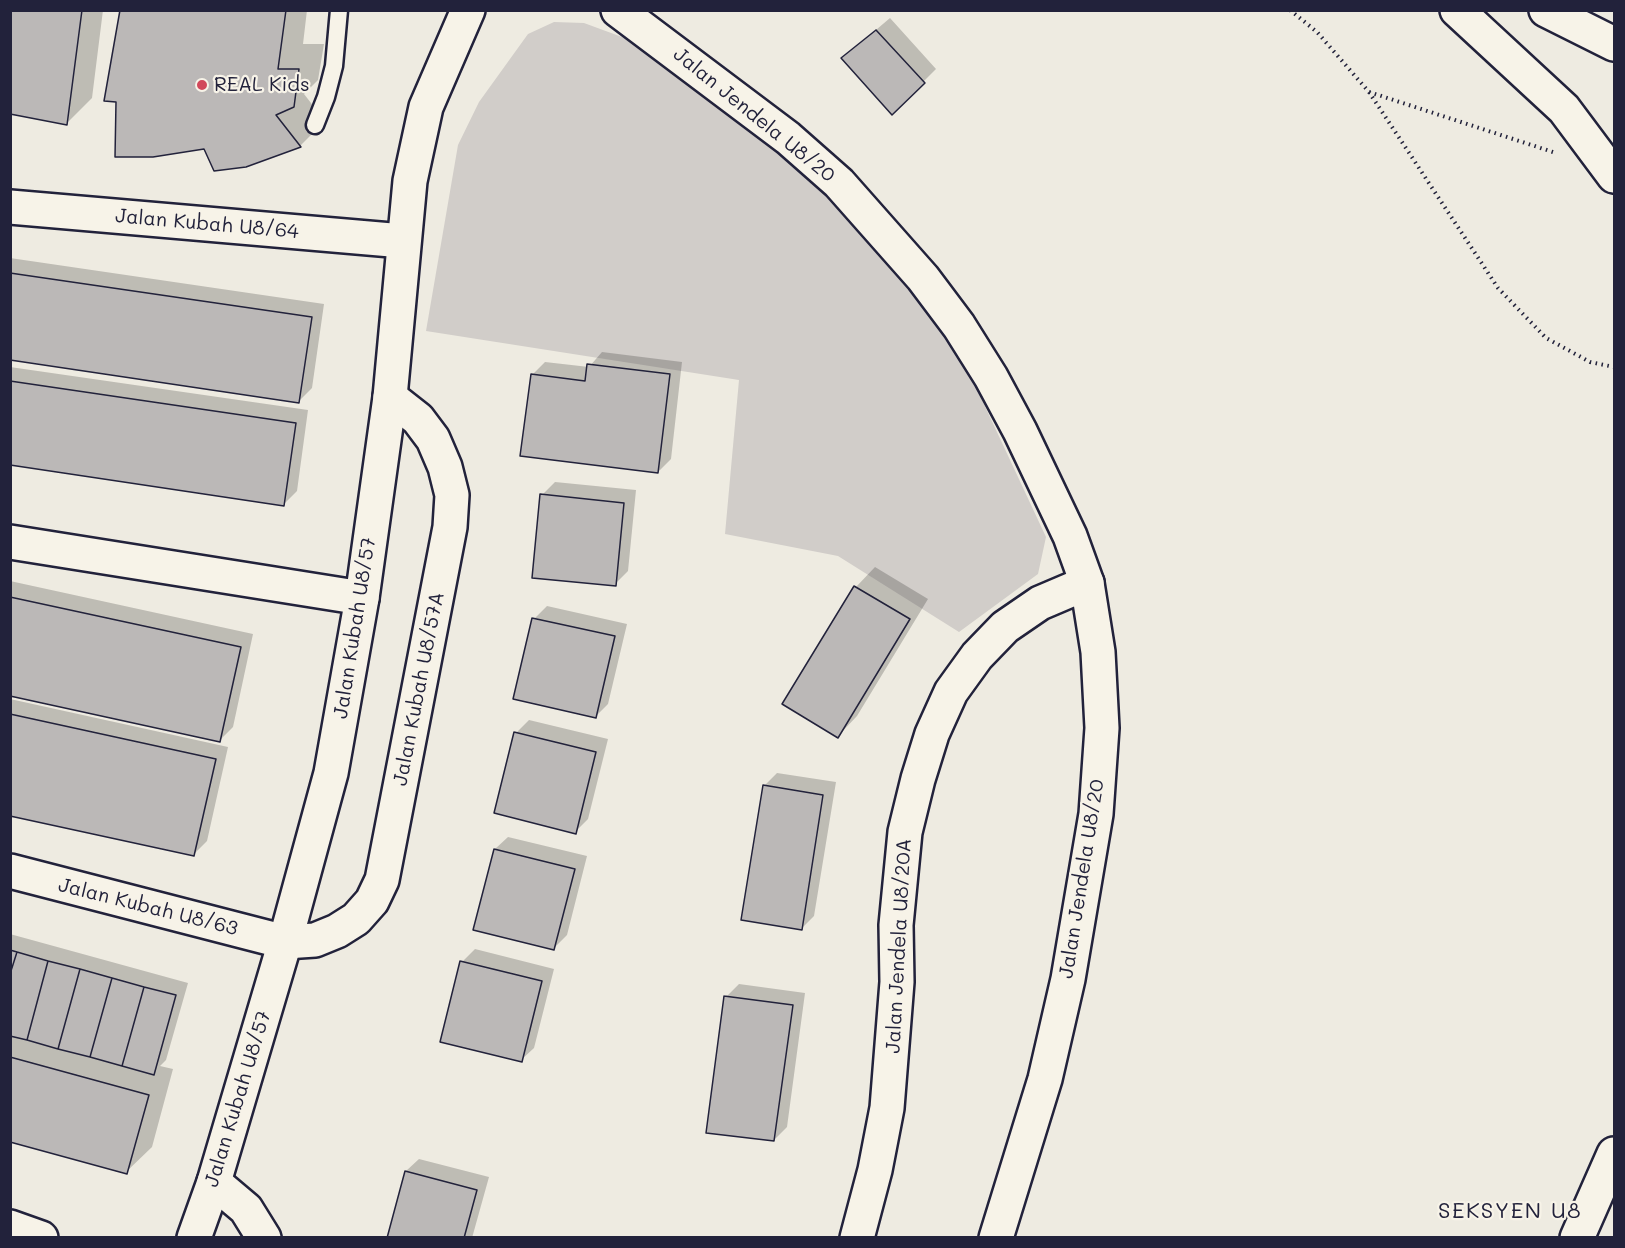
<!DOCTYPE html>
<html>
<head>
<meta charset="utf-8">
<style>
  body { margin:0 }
  #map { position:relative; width:1625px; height:1248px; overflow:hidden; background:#eeebe1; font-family:Mali,sans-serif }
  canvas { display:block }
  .frame { position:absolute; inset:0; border:12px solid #22223b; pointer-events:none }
</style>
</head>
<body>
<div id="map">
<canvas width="1625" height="1248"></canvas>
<div class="frame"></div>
</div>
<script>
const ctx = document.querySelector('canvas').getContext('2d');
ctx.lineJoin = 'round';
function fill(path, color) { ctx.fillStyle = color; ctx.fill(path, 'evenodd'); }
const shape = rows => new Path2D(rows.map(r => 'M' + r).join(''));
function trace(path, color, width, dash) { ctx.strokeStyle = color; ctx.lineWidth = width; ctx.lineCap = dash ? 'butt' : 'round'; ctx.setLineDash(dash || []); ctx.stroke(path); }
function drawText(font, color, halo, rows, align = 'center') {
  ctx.font = font + ' Mali,sans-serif'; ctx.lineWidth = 4.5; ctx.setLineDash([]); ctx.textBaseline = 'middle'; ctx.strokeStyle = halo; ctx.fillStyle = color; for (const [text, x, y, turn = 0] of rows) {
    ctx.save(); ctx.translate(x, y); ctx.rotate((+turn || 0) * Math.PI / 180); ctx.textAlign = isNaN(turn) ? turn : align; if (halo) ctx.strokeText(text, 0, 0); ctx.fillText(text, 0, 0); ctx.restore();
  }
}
fill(shape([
  [554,22,584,23,641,44,718,98,800,169,896,268,968,370,1046,537,1038,574,959,632,838,556,725,534,739,380,426,331,458,145,479,102,528,34]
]), '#d1cdc9');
fill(shape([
  [10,10,103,10,92,98,67,123],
  [121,10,307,10,303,44,324,44,318,80,304,94,325,121,300,146,205,147],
  [890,18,936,69,892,113,843,58],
  [10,258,324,304,312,388,299,401,10,358],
  [602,352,682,362,671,459,658,472,532,375,545,362,589,367],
  [10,367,308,410,297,491,284,504,10,464],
  [555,482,636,490,628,571,615,584,542,495],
  [875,567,928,599,857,716,838,736,784,704,856,587],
  [10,581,253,634,233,727,220,740,10,694],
  [547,606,627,624,608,704,595,717,534,619],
  [10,699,228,747,207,841,194,854,10,814],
  [529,720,608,739,588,819,575,832,516,733],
  [777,773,836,782,814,916,801,929,764,786],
  [508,837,587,856,567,935,554,948,495,849],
  [10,934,188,983,166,1060,160,1066,173,1069,152,1147,126,1172,10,1140],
  [475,949,554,969,534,1048,521,1060,462,962],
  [739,984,805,993,787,1127,774,1140,726,997],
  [419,1159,489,1177,472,1238,388,1238,406,1171]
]), '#0003');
const building = shape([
  [10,10,82,10,67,125,10,114,10,10],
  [120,10,286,10,278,69,299,69,294,107,276,115,301,147,246,167,214,171,204,149,153,157,115,157,116,102,104,101,120,10],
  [876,30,925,83,892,115,841,58,876,30],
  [10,273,312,317,299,403,10,360,10,273],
  [587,364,670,374,658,473,520,456,531,374,585,381,587,364],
  [10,381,296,423,284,506,10,465,10,381],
  [540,494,624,503,616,586,532,578,540,494],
  [854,586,910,619,838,738,782,704,854,586],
  [10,597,241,647,220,742,10,696,10,597],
  [532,618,615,636,596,718,513,699,532,618],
  [10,714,216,759,194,856,10,816,10,714],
  [514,732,596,752,576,834,494,813,514,732],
  [763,785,823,795,802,930,741,920,763,785],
  [494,849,575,869,554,950,473,930,494,849],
  [10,950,17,952,10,974,10,950],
  [17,952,48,961,27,1040,10,1036,10,974,17,952],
  [48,961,80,969,58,1049,27,1040,48,961],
  [460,961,542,981,522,1062,440,1042,460,961],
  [80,969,112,978,90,1057,58,1049,80,969],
  [112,978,144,987,122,1066,90,1057,112,978],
  [144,987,176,995,154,1075,122,1066,144,987],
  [724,996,793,1005,774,1141,706,1133,724,996],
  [10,1057,149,1095,127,1174,10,1142,10,1057],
  [405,1171,477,1190,464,1238,387,1238,405,1171]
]);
fill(building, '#bbb8b7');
trace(building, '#22223b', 1.5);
const service = shape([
  [315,125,326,97,334,66,339,10]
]);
const minor = shape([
  [10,207,403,241],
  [10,542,362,598],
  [10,871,285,942,315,940,337,931,356,919,372,901,382,880,450,527,452,495,445,467,433,439,418,419,390,397],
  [214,1182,246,1209,264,1238],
  [10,1227,41,1238],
  [857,1238,875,1170,887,1108,897,982,896,925,905,832,918,779,932,734,951,692,977,656,1005,627,1040,603,1087,583]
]);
const tertiary = shape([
  [618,10,788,138,839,183,923,278,959,326,991,377,1020,431,1070,536,1087,583,1098,652,1102,728,1096,814,1068,979,1045,1079,996,1238],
  [194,1238,214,1182,285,942,331,773,362,598,390,397,410,181,426,107,468,10]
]);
const primary = shape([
  [1577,1238,1614,1154]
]);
const motorway = shape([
  [1457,10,1564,109,1614,176],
  [1546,10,1614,44]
]);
trace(service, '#22223b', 21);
trace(minor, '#22223b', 38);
trace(tertiary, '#22223b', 38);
trace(primary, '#22223b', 38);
trace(motorway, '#22223b', 38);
trace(shape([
  [1290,10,1317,32,1369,92,1498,288,1546,338,1590,362,1614,367],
  [1369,92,1556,153]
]), '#22223b', 4, [1.5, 4.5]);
trace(service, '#f7f3e8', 16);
trace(minor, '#f7f3e8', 33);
trace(tertiary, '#f7f3e8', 33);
trace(primary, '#f7f3e8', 33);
trace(motorway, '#f7f3e8', 33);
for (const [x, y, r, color] of [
  [202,85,6,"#d1495b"]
]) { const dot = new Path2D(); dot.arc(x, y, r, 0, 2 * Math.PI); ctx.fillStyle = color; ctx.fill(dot); trace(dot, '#f7f3e8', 2); }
drawText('20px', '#22223b', '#f7f3e8', [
  ["REAL Kids",214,85]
], 'left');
drawText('20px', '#22223b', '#f7f3e8', [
  ["Jalan Jendela U8/20",754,115,39],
  ["Jalan Kubah U8/64",207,224,5],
  ["Jalan Kubah U8/57",355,628,-81],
  ["Jalan Kubah U8/57A",419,689,-79],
  ["Jalan Jendela U8/20",1082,879,-81],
  ["Jalan Kubah U8/63",148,907,14],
  ["Jalan Jendela U8/20A",899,946,-87],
  ["Jalan Kubah U8/57",238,1099,-73]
]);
ctx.letterSpacing = '1.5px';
drawText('22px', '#22223b', '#f7f3e8', [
  ["SEKSYEN U8",1510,1211]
]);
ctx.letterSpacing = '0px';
</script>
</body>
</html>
